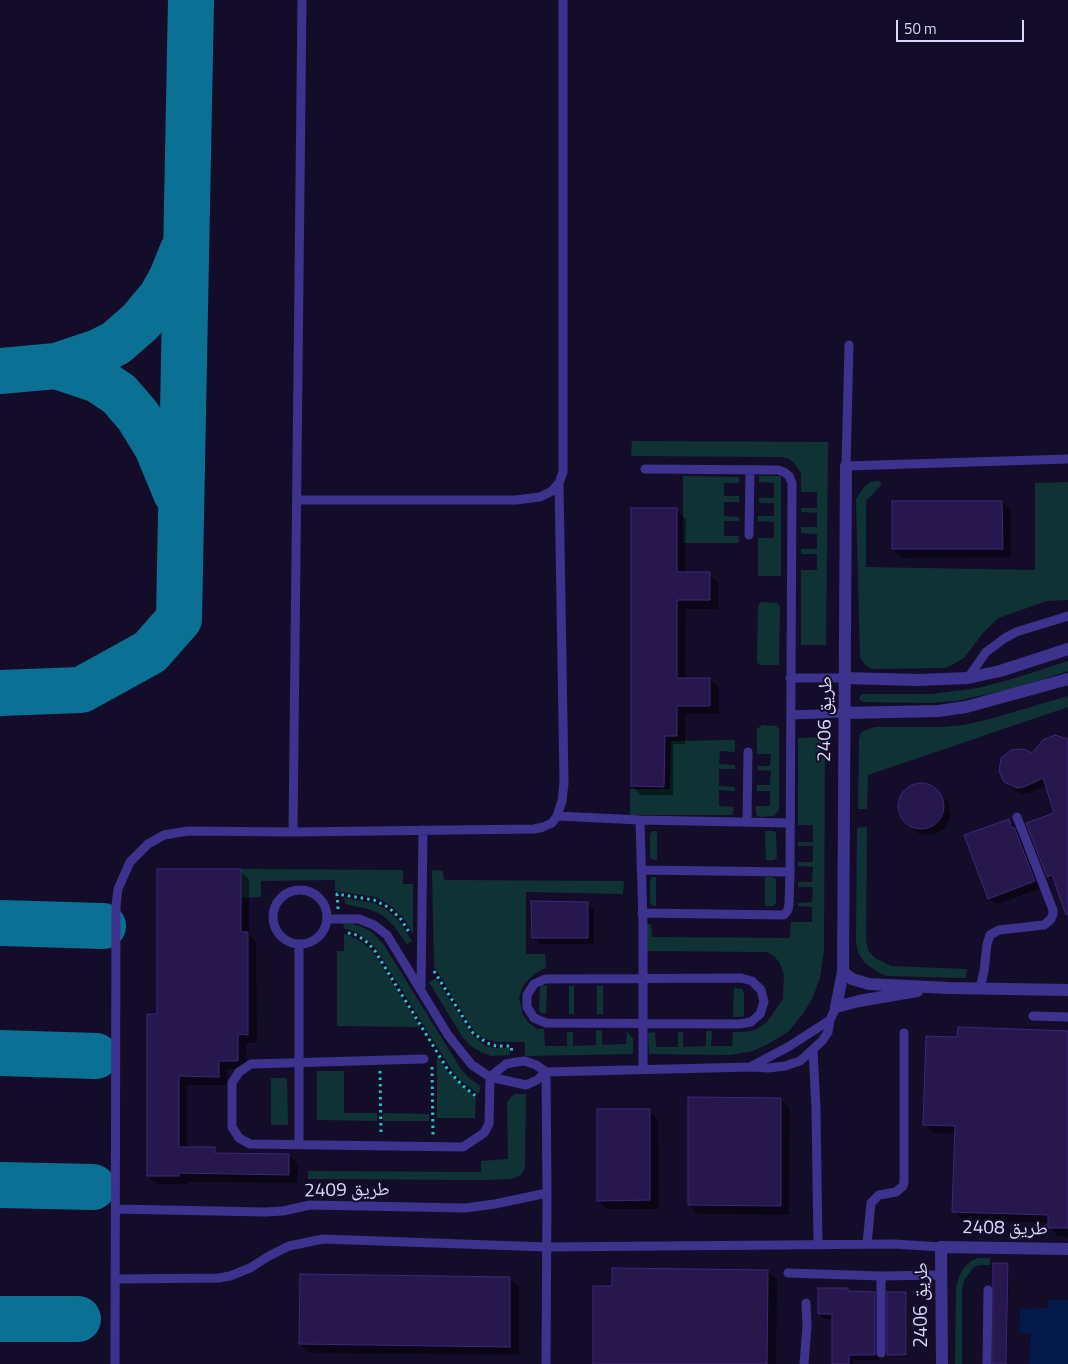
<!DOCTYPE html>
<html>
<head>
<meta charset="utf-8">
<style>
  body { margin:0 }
  #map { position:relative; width:1068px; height:1364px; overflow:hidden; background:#140d2a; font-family:"Titillium Web",sans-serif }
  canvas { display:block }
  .scale { position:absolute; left:896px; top:20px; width:128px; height:22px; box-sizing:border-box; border:2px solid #ddd6ff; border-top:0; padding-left:6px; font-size:15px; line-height:18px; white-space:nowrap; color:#ddd6ff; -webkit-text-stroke:4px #140d2a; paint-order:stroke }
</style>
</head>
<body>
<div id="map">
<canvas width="1068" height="1364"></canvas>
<div class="scale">50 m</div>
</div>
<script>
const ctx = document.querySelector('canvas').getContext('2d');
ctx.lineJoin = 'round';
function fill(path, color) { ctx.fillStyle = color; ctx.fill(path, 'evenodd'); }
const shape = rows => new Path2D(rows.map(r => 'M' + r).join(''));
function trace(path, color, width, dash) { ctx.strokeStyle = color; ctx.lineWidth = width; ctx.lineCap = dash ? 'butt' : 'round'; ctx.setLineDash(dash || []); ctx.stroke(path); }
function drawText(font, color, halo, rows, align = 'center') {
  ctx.font = font + ' "Titillium Web","Noto Naskh Arabic",sans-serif'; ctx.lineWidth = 4; ctx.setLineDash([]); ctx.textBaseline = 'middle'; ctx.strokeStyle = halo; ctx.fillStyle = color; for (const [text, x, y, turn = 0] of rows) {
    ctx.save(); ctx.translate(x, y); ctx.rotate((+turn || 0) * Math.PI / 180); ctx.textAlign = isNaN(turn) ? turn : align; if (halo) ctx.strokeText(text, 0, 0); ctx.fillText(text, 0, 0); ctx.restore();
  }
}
fill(shape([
  [632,441,828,442,826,645,801,645,801,570,817,570,817,554,801,554,801,549,817,549,817,534,801,533,801,527,817,527,817,513,801,512,801,508,817,508,817,492,801,492,801,473,795,464,789,459,781,457,631,456],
  [683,476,739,477,739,483,724,483,724,496,739,496,739,502,724,502,724,516,739,517,739,521,724,521,724,536,739,536,738,543,683,543],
  [759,476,781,476,781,576,758,576,758,538,774,538,774,522,758,521,758,516,774,516,774,503,759,503,759,498,774,498,774,483,759,482],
  [879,481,882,484,866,501,866,567,1035,570,1035,483,1068,482,1068,600,1047,601,998,618,983,633,964,658,946,668,872,669,865,665,860,657,856,499,864,487,870,482],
  [761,602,777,603,780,606,779,665,760,665,757,662,758,606],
  [1068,661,1068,671,1016,688,956,701,931,703,863,702,859,699,861,695,863,694,932,694,978,688,1012,679],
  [1068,696,1068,707,868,775,867,809,858,809,859,739,861,733,866,730,875,727,942,727,964,725,990,719],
  [762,725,776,726,779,729,779,810,774,816,759,817,756,814,756,806,770,806,770,791,757,791,757,785,770,785,771,771,758,770,757,766,770,766,771,754,757,754,757,729],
  [825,737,824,950,820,978,812,999,802,1015,788,1032,768,1044,753,1051,731,1055,649,1054,648,1033,655,1032,656,1047,678,1047,678,1032,683,1032,683,1047,706,1046,706,1031,712,1031,711,1046,732,1046,733,1032,745,1032,755,1030,767,1022,783,999,784,975,780,963,774,956,767,952,645,951,645,925,651,924,652,937,790,938,791,922,812,922,812,907,798,906,798,903,812,902,813,887,798,887,798,882,812,882,813,867,798,866,798,862,813,862,813,846,798,846,798,842,813,842,813,825,798,825,798,738],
  [732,740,735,741,735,752,720,751,719,764,735,765,735,769,719,769,719,786,735,787,735,791,719,790,719,806,734,807,733,815,630,815,630,789,670,789,671,741],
  [867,827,866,940,868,950,875,958,891,966,967,969,966,978,886,976,876,971,864,962,858,952,856,942,857,828],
  [653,831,657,831,657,860,651,859,650,857,650,834],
  [765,831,773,831,776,833,777,857,774,860,766,860],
  [241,869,403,870,403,884,413,884,413,934,402,916,390,905,375,897,335,891,335,880,261,881,261,897,241,898],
  [432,870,443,871,444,880,624,881,623,894,526,892,526,954,545,954,546,968,536,973,527,981,524,984,519,997,523,1015,529,1023,537,1029,544,1029,545,1046,567,1046,567,1032,573,1032,573,1046,596,1045,596,1030,602,1031,602,1045,626,1044,627,1031,633,1039,633,1054,525,1056,525,1042,497,1042,484,1039,474,1031,434,966],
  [652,877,656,877,656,906,651,905,650,903,650,880],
  [765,877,772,877,776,879,776,903,773,906,765,906],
  [344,898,374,903,387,910,399,921,412,941,407,944,394,926,382,915,372,910,345,904],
  [343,922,360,926,366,929,373,933,384,945,461,1069,468,1077,481,1087,478,1094,460,1080,451,1069,375,947,358,933,344,928],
  [344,934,355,938,366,945,374,953,420,1027,337,1026,337,951,344,951],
  [436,978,472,1035,486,1046,494,1048,509,1048,510,1055,491,1056,481,1052,472,1047,463,1038,429,982],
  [542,985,547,986,546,1013,541,1013,539,1010,540,988],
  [569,986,574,986,574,1014,569,1014],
  [597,986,603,986,603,1014,597,1014],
  [734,988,742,989,744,993,744,1015,742,1017,733,1017],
  [437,1055,447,1071,476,1098,475,1118,437,1118],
  [317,1071,344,1071,344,1113,377,1113,377,1121,317,1120],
  [271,1078,287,1078,288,1125,271,1125],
  [514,1094,526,1094,525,1168,521,1175,517,1177,510,1179,482,1180,308,1179,308,1171,481,1172,481,1161,508,1159,507,1102],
  [383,1113,429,1114,429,1121,383,1121],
  [978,1258,990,1258,990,1265,979,1265,974,1267,965,1279,962,1289,962,1364,955,1364,956,1288,959,1277,963,1269,971,1261]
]), '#0f3334');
fill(shape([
  [1048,1300,1068,1300,1068,1364,1029,1364,1031,1333,1019,1333,1020,1309,1048,1308]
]), '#041a4b');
fill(shape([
  [1002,502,1011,511,1011,557,902,558,893,549],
  [676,510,686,519,685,574,709,574,718,583,718,609,686,609,685,679,710,679,719,688,719,714,686,714,685,744,673,744,673,795,641,795,632,786],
  [1068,741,1068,913,1056,882,1054,882,1048,876,1056,813,1047,785,1030,793,1024,794,1017,792,1005,782,1033,755],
  [922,783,936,789,948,802,950,809,951,816,945,829,933,835,920,834,914,830,907,823,899,811,900,798,909,787],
  [1009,820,1021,835,1041,888,996,905,989,898],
  [240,871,249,880,249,935,256,942,257,1043,246,1043,246,1069,227,1069,227,1085,187,1085,187,1148,214,1148,220,1154,289,1155,298,1164,297,1183,187,1182,187,1184,157,1184,149,1176,159,1016],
  [587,903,594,910,594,944,540,944,533,937],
  [1068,1032,1068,1237,1058,1236,1049,1227,1049,1223,963,1220,954,1211,956,1134,933,1133,924,1124,958,1039],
  [781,1099,790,1109,789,1215,698,1214,689,1205],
  [649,1111,658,1120,659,1209,607,1209,598,1200],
  [1007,1264,1009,1266,1007,1364,994,1364],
  [768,1271,777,1280,776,1364,594,1364,613,1287],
  [510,1278,519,1287,519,1355,310,1353,300,1344],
  [848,1289,851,1293,874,1293,879,1298,880,1360,853,1360,853,1364,834,1364,834,1319,824,1319,819,1314],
  [905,1293,907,1295,907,1357,890,1357,888,1355]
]), '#0007');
trace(shape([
  [56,366,98,380,119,394,138,416,157,447,176,493],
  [0,371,56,366,98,352,116,343,140,322,161,297,172,277,182,252],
  [0,693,81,690,150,652,179,619,191,0],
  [0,923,103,926],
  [0,1053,96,1056],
  [0,1185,93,1187],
  [0,1319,78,1319]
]), '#0b7194', 46);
const building = shape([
  [892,501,1002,501,1003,549,892,549,892,501],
  [631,508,677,508,677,572,710,572,710,600,677,600,677,678,710,678,710,706,677,706,677,736,665,736,664,787,631,786,631,508],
  [1055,735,1068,739,1068,914,1066,915,1052,875,1047,877,1026,823,1054,813,1043,778,1024,787,1017,788,1004,782,999,771,1001,758,1011,750,1024,749,1032,753,1043,740,1055,735],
  '898 806a23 23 0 1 1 46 0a23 23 0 1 1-46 0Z',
  [1009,819,1012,828,1014,827,1035,881,988,899,964,835,1009,819],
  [157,869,241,869,241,932,248,932,248,1035,238,1034,238,1061,219,1061,219,1077,179,1076,179,1147,215,1147,215,1153,289,1154,289,1175,179,1173,179,1176,147,1176,147,1014,157,1014,157,869],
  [531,901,588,902,588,938,532,938,531,901],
  [958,1027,1068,1031,1068,1228,1048,1228,1048,1215,952,1212,955,1126,923,1125,926,1036,957,1037,958,1027],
  [688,1097,781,1098,781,1206,688,1205,688,1097],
  [597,1109,650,1109,650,1200,597,1201,597,1109],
  [993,1263,1008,1263,1006,1364,993,1364,993,1263],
  [612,1268,768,1270,767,1364,593,1364,593,1286,612,1286,612,1268],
  [300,1274,510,1277,510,1347,299,1344,300,1274],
  [818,1288,848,1288,848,1291,875,1292,875,1355,849,1355,849,1364,832,1364,832,1314,818,1314,818,1288],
  [887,1292,906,1292,906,1355,887,1355,887,1292]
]);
fill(building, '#26174d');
trace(building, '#3d277b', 1);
trace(shape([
  [338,909,337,894,374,900,388,907,400,918,409,932],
  [348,933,357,935,368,943,375,951,448,1070,462,1085,478,1098],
  [434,971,473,1033,487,1043,496,1046,511,1046,512,1052],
  [432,1067,433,1136],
  [380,1071,381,1135]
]), '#22c6c7', 3, [2.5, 4]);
trace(shape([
  [849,345,846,466,1068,459],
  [297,500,516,500,540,497,552,491,559,483,563,472,563,0],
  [749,535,750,470],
  [790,678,845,678],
  [968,678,986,652,1005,638,1016,632,1068,616],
  [791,715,844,713],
  [557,816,640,820,789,823],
  [640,820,643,924,643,1069],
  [747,822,748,752],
  [293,832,302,0],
  [641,870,790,872],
  '273 917a27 27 0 1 1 54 0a27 27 0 1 1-54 0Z',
  [642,913,784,915,788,910,789,904,790,872,792,483,789,476,784,472,778,470,645,469],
  [328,919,359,919,374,925,387,935,448,1035,472,1065,490,1077,526,1085,537,1080,546,1072],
  [741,978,752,981,761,990,764,1002,760,1014,751,1022,739,1024,546,1023,534,1018,527,1007,527,995,534,984,545,979,741,978],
  [421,987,423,830],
  [980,988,984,971,987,944,990,935,999,930,1044,925,1051,919,1053,914,1053,910,1017,817],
  [1033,1016,1068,1017],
  [813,1050,816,1109,818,1245],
  [424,1059,251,1064,239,1072,232,1083,232,1127,239,1138,250,1144,463,1147,484,1133,489,1124,490,1077,506,1064,516,1062,525,1061,536,1065,546,1072,752,1067,768,1068,785,1066,800,1061,822,1041,828,1032,830,1020,836,1007],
  [752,1066,788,1047,830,1020],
  [546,1072,547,1193,546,1364],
  [299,1144,299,945],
  [116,1209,265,1212,283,1211,310,1205,465,1208,495,1204,547,1193],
  [867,1244,871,1203,879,1195,896,1192,903,1186,904,1182,904,1033],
  [788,1273,881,1276,941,1275],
  [116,1279,219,1278,230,1276,250,1268,269,1256,289,1246,323,1239,546,1247,894,1244,941,1247],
  [881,1353,881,1276],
  [115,1364,116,905,118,889,130,862,148,844,164,835,188,831,293,832,534,829,543,827,552,823,557,816,562,801,564,783,559,483],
  [804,1364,807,1326,806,1303],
  [987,1364,988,1290]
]), '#3d338e', 9);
trace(shape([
  [845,678,918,680,968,678,1000,671,1068,649],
  [844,713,938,711,966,707,1068,679],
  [843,972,852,979,869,984,948,988,1068,990],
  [836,1007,843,972,846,466],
  [836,1007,859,1001,917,991],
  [942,1364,941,1247,1068,1249]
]), '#3d338e', 12);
drawText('19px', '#ddd6ff', '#140d2a', [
  ["طريق 2406",826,719,-89],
  ["طريق 2409",347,1191,-1],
  ["طريق 2408",1005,1229,1],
  ["طريق 2406",922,1305,-90]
]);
</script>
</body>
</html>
